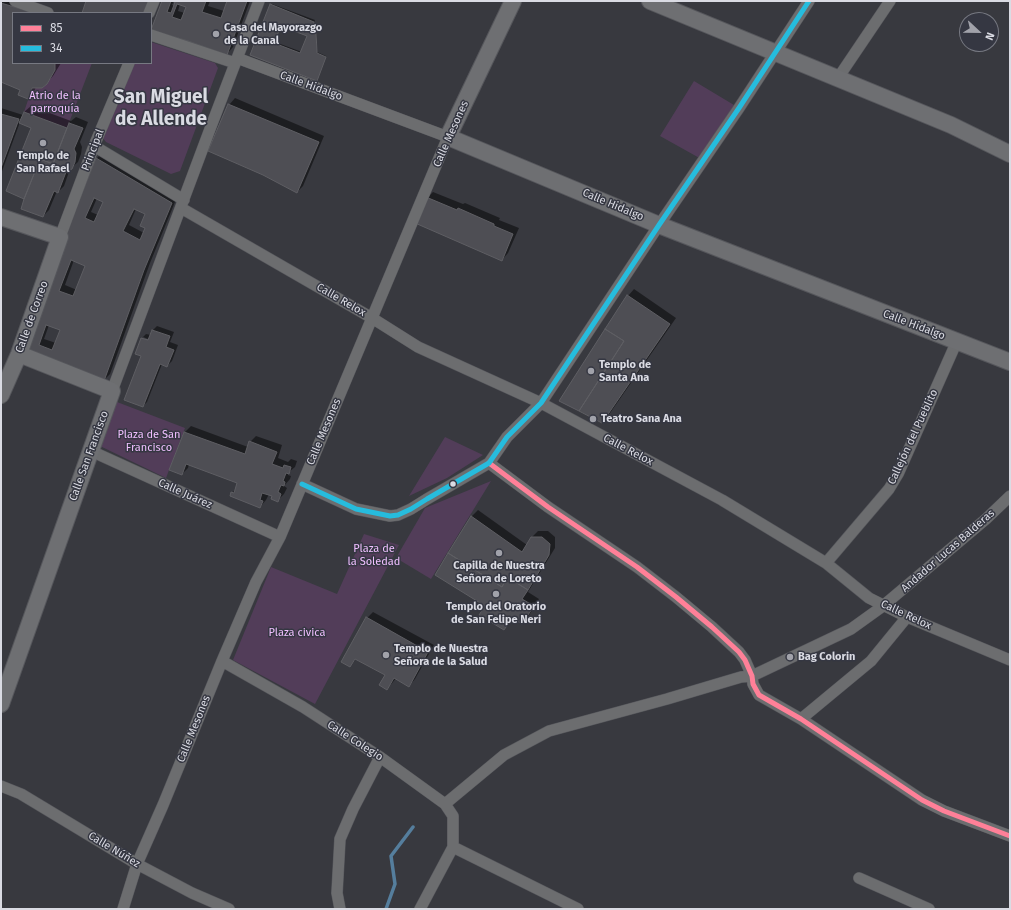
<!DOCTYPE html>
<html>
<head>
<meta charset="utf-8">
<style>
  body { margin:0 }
  #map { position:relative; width:1011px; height:910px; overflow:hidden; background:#38393f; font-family:"Fira Sans",sans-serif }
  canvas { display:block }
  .frame { position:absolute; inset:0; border:2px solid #dadbe3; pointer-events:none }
  .legend { position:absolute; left:12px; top:12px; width:140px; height:52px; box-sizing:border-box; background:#353742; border:1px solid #777982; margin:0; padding:5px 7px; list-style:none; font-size:12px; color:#dadbe3 }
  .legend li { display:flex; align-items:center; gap:8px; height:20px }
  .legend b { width:20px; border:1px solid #777982 }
  .north { position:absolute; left:959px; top:12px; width:40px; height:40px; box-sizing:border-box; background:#353742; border:1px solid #777982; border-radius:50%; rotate:112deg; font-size:11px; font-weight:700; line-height:16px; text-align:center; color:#dadbe3 }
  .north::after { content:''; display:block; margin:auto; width:14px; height:18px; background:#a1a2aa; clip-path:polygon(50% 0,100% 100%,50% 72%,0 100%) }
</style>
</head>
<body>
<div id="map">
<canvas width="1011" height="910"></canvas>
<div class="frame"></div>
<ul class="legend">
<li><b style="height:5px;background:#ff8098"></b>85</li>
<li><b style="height:5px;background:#26bcdd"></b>34</li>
</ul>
<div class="north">N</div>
</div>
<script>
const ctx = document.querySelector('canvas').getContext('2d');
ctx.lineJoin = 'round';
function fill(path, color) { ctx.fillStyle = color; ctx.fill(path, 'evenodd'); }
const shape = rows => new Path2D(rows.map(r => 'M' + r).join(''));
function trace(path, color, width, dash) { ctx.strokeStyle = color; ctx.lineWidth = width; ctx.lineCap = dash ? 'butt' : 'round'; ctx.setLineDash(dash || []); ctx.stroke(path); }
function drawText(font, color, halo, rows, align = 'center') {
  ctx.font = font + ' "Fira Sans",sans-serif'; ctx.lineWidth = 3; ctx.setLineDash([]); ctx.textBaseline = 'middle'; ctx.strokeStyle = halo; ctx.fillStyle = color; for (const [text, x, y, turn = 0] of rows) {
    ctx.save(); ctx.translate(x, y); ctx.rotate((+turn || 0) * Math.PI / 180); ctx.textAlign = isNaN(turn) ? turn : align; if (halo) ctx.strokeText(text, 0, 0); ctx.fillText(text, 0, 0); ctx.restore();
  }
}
fill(shape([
  [151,42,215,63,218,68,180,171,171,174,106,142,102,137,134,63,151,63],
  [55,63,92,63,67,128,24,112,32,88,42,88,47,84,55,70],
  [694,81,739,108,703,160,660,136],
  [117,402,185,428,166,478,100,446],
  [445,437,483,455,447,478,409,496],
  [491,481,431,579,396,558,425,508],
  [364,534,399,545,315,704,233,660,271,567,337,594]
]), '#523d59');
fill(shape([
  [1,1,20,1,57,13,13,13,13,63,61,63,53,76,42,87,36,87,34,91,28,98,21,89,1,81],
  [163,1,174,1,172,5,175,6,176,2,174,1,210,1,208,6,224,11,228,1,250,1,233,47,227,54,188,40,152,29],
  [180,4,187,7,185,13,178,11],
  [272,4,315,20,311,29,317,31,317,52,326,56,317,79,251,55],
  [281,25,309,36,302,52,275,42],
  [235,98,324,136,303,186,297,192,229,105],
  [31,106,71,121,76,117,88,122,80,142,82,147,81,154,78,162,70,169,64,186,58,192,57,191,49,210,43,216,25,198,32,127,20,122,1,174,1,108,23,115,24,112],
  [103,152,177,197,150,263,110,374,104,380,25,351,97,158],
  [97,198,105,201,98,215,91,212],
  [136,209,146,214,146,228,144,233,129,225],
  [74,260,86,265,77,290,65,285],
  [49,325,61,329,56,343,44,339],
  [433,192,463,204,465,203,500,218,499,220,519,228,508,253,502,260,427,198],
  [634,289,676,318,608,416,602,422,628,296],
  [157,326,174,332,170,342,178,345,172,361,167,366,162,364,147,402,143,406,142,338,143,338,143,340,153,341,143,337,146,334,151,335,153,330],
  [191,426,248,447,250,442,256,436,282,445,278,458,288,462,291,459,297,461,295,467,289,472,288,475,291,476,290,479,284,486,287,488,284,494,278,500,273,496,269,494,266,500,260,507,232,493,236,489,238,483,189,464,188,468,182,474,185,432],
  [478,510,527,545,531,538,538,531,548,531,555,537,555,548,528,592,539,599,528,617,522,623,513,618,510,623,504,629,486,605,471,517],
  [373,612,434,645,415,679,409,686,396,678,393,682,387,689,386,675,356,659,350,666,367,618]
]), '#0007');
trace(shape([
  [386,909,395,884,391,856,413,827]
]), '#557e9d', 3.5);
const building = shape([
  [86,1,149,1,144,13,82,13,86,1],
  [162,1,171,1,167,12,171,13,175,2,171,1,206,1,202,12,221,18,227,1,226,1,247,1,227,55,188,41,151,30,162,1],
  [177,4,186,7,181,20,172,17,177,4],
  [1,3,34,13,13,13,13,63,55,63,55,70,47,84,42,88,32,88,28,99,18,95,20,90,1,82,1,3],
  [270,4,314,22,311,30,316,32,317,53,326,57,317,81,250,55,270,4],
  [281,26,307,36,300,53,274,43,281,26],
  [228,104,319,142,297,193,263,175,208,151,228,104],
  [24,112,67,128,53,164,40,159,24,199,6,191,31,128,19,123,24,112],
  [1,114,19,119,1,168,1,114],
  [69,123,83,128,74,149,76,153,75,162,72,169,66,172,58,193,54,191,43,217,21,209,24,199,40,159,53,164,69,123],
  [96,158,172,203,144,270,104,381,23,352,65,236,96,158],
  [94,198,103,202,94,222,85,218,94,198],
  [134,209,145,214,140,226,145,228,140,240,123,231,134,209],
  [71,260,85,266,73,296,59,291,71,260],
  [46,325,60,330,52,350,39,345,46,325],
  [426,197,457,210,458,208,494,224,494,226,513,234,502,261,415,223,426,197],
  [627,295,670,324,602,423,579,411,624,341,605,329,627,295],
  [605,329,624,341,579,411,559,401,605,329],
  [152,330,170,336,166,347,174,350,167,367,160,364,143,407,124,400,141,356,135,354,141,338,148,340,152,330],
  [184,432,245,454,249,441,277,452,272,464,283,468,284,465,291,467,289,474,286,473,283,481,285,482,284,486,281,485,278,492,281,494,278,502,271,499,272,496,262,493,260,500,263,501,260,508,230,496,231,492,234,493,237,483,186,464,182,475,169,470,184,432],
  [471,516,522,552,531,537,542,537,550,544,549,555,528,590,507,577,502,587,448,553,471,516],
  [448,553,502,587,507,577,528,590,522,599,534,606,522,624,512,618,504,630,479,615,485,606,435,575,448,553],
  [366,617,428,652,409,687,394,678,387,690,379,685,385,675,355,659,350,667,341,662,366,617]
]);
fill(building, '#4e4e54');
trace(building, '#5e5e63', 1);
const street = shape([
  [15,1,48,13],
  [149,13,154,1],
  [151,35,235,63],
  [838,78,890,1],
  [94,146,184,200],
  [181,208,372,318,418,347,541,403,722,500,826,563,869,598,907,617,1010,660],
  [60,237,94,146,129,63],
  [112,391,210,129,259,1],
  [91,451,280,537],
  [489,463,548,507,637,567,676,597,712,627,739,652,745,660,752,676,753,684,759,695,801,719,922,800,944,811,1010,836],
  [302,484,356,509,390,516,398,515,411,509,427,499,489,463,507,437,541,403,659,225,739,108,809,1],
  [826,563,889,489,898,474,957,341],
  [884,605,986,519,1010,496],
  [222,661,303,707,380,757,445,804,453,816,453,847,420,909],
  [801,719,871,661,907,617],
  [1,786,21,794,137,864,192,893,229,909],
  [445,804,504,755,549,731,667,699,741,677,752,676,851,629,883,606],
  [453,847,578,909],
  [859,878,929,909],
  [123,909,137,864,163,805,222,661,256,582,280,537,448,137,237,58],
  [340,909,337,893,340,839,353,809,380,757]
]);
const secondary = shape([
  [513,1,448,137,659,225,1010,362],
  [650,1,951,125,1010,154],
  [1,217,60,237,19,354,1,395],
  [1,704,112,391,19,354]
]);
trace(street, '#56575c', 12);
trace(secondary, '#56575c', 18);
trace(street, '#6c6d6f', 11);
trace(secondary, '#6e6f72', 16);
trace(shape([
  [489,463,548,507,637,567,676,597,712,627,739,652,745,660,752,676,753,684,759,695,801,719,922,800,944,811,1010,836]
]), '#ff8098', 5);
trace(shape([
  [302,484,356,509,390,516,398,515,411,509,427,499,489,463,507,437,541,403,659,225,739,108,809,1]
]), '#26bcdd', 5);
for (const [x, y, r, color] of [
  [216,34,4,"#a1a2aa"],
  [43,143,4,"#a1a2aa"],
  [591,371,4,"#a1a2aa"],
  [593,419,4,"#a1a2aa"],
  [453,484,3.5,"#dadbe3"],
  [499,553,4,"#a1a2aa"],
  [496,594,4,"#a1a2aa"],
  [386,655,4,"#a1a2aa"],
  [790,657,4,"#a1a2aa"]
]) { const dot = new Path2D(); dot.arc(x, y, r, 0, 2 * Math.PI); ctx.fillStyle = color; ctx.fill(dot); trace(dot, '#353742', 1.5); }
drawText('bold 11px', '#dadbe3', '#353742', [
  ["Casa del Mayorazgo",224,28],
  ["de la Canal",224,41],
  ["Templo de",43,156,"center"],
  ["San Rafael",43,169,"center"],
  ["Templo de",599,365],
  ["Santa Ana",599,378],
  ["Teatro Sana Ana",601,419],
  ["Capilla de Nuestra",499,566,"center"],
  ["Señora de Loreto",499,579,"center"],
  ["Templo del Oratorio",496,607,"center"],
  ["de San Felipe Neri",496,620,"center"],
  ["Templo de Nuestra",394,649],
  ["Señora de la Salud",394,662],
  ["Bag Colorin",798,657]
], 'left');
drawText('11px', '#dadbe3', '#353742', [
  ["Calle Hidalgo",311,86,20],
  ["Calle Mesones",451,134,-66],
  ["Principal",93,150,-69],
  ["Calle Hidalgo",613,205,23],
  ["Calle Relox",341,300,30],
  ["Calle de Correo",32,317,-70],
  ["Calle Hidalgo",914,325,21],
  ["Calle Mesones",324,432,-67],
  ["Callejón del Pueblito",913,437,-65],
  ["Calle Relox",628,450,28],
  ["Calle San Francisco",89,456,-70],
  ["Calle Juárez",185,494,24],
  ["Andador Lucas Balderas",948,551,-41],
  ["Calle Relox",906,615,25],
  ["Calle Mesones",194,729,-68],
  ["Calle Colegio",355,741,33],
  ["Calle Núñez",114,850,31]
]);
drawText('11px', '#f0bfff', '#353742', [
  ["Atrio de la",55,96],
  ["parroquía",55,109],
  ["Plaza de San",149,435],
  ["Francisco",149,448],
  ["Plaza de",374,549],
  ["la Soledad",374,562],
  ["Plaza civica",297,633]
]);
drawText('bold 19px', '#dadbe3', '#353742', [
  ["San Miguel",161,98],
  ["de Allende",161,120]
]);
</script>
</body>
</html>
